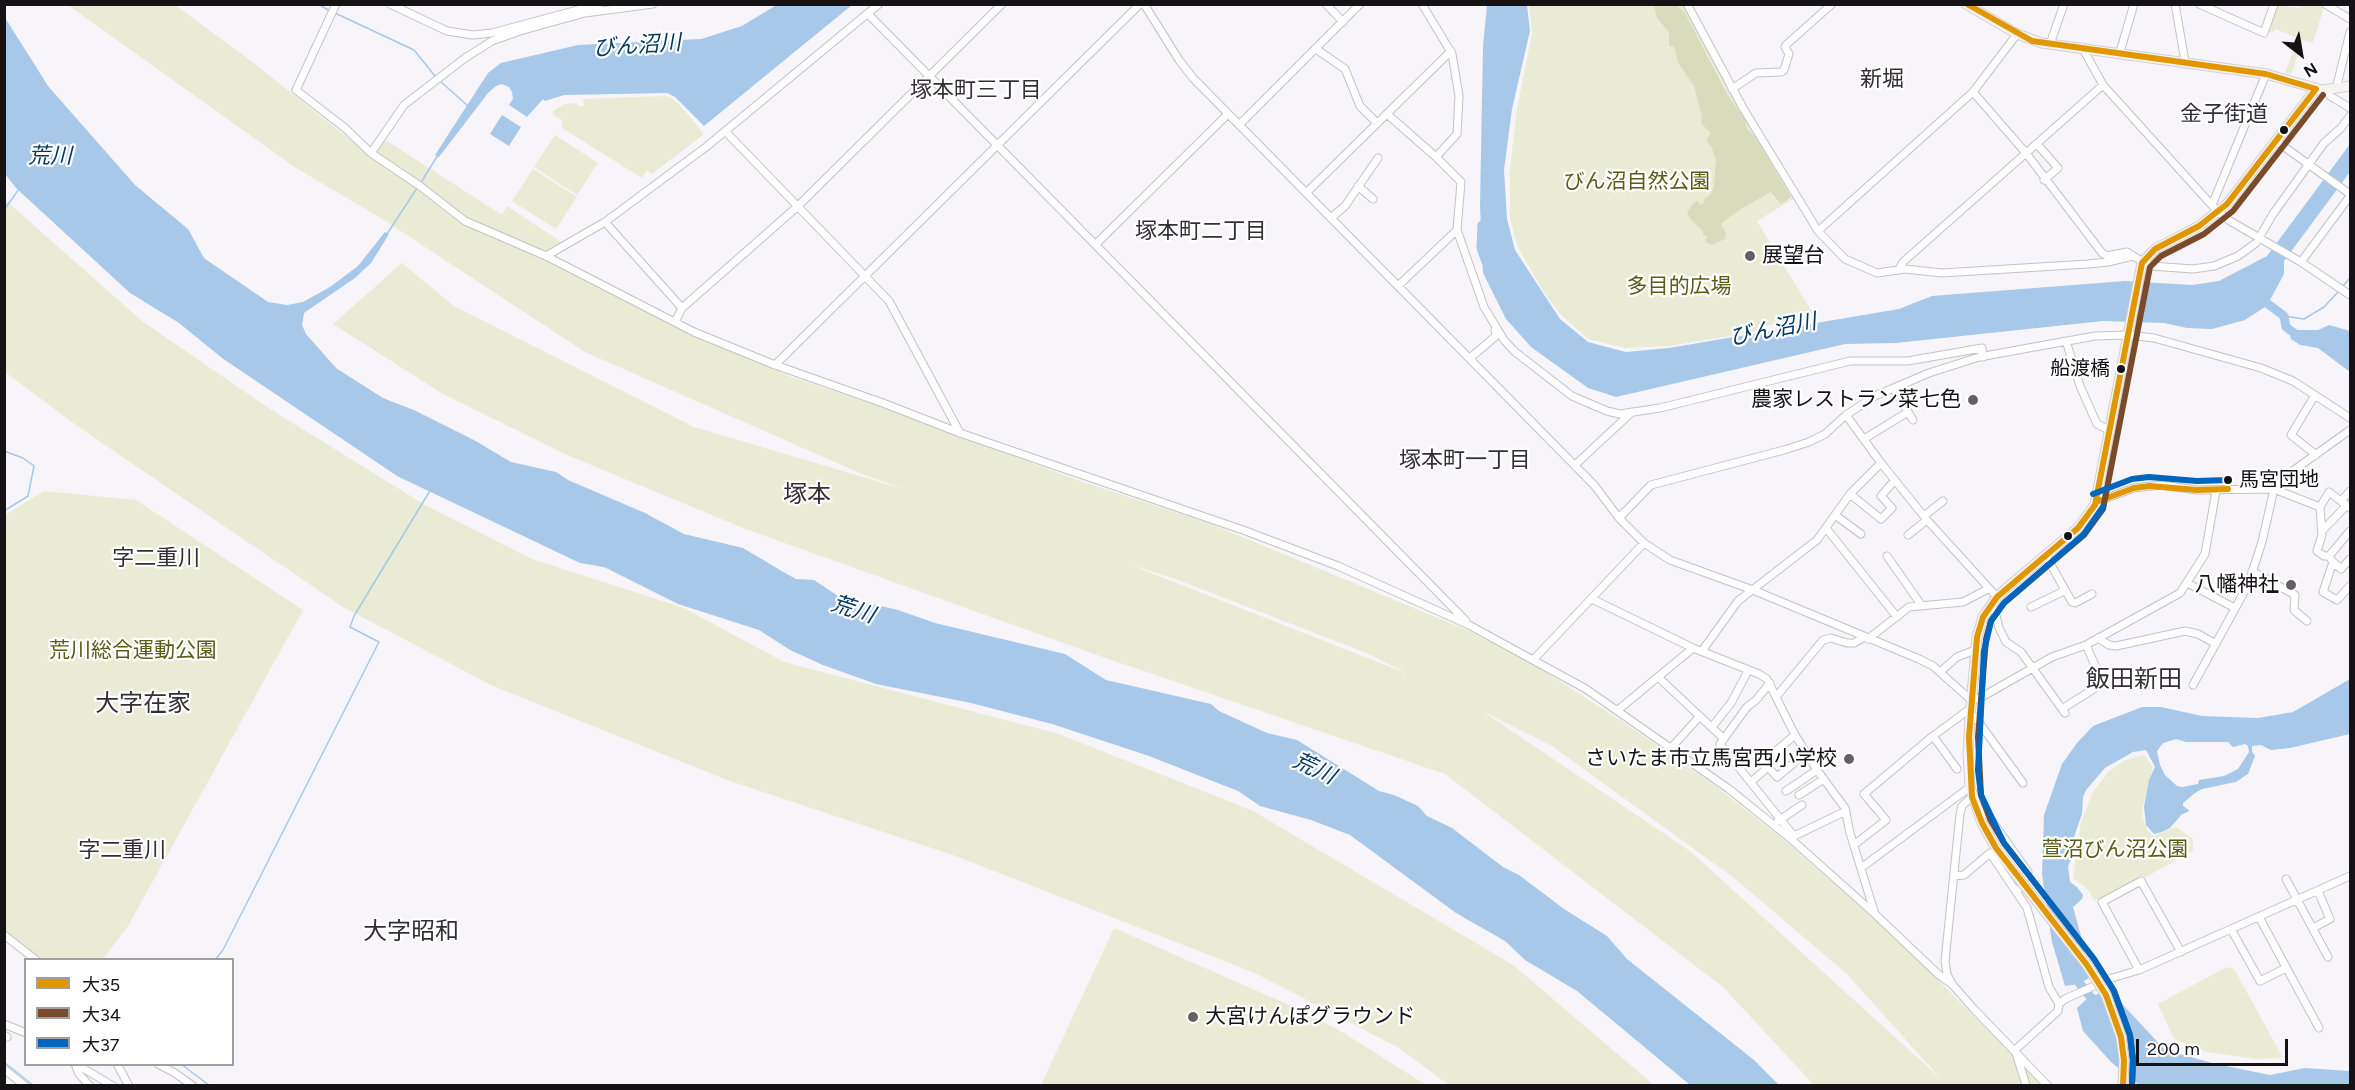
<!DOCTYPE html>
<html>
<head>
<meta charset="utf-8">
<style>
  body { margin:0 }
  #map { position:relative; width:2355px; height:1090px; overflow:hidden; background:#f7f5f9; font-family:Figtree,"Noto Sans JP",sans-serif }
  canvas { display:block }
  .frame { position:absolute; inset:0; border:6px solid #141215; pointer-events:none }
  .legend { position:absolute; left:24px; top:958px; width:210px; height:108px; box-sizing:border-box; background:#fff; border:2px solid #a1a0a1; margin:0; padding:8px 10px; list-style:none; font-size:18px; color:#141215 }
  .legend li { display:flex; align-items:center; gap:12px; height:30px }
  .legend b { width:30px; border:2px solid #a1a0a1 }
  .north { position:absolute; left:2271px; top:24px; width:60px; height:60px; -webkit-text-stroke:4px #fff; paint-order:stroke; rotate:149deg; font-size:16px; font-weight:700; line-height:24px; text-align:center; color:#141215 }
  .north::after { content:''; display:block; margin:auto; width:21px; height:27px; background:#141215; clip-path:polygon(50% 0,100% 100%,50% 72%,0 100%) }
  .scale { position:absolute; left:2136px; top:1039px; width:152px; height:27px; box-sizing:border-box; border:3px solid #141215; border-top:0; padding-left:8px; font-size:18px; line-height:21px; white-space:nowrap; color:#141215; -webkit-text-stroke:4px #fff; paint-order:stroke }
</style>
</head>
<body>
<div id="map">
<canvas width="2355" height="1090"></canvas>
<div class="frame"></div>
<ul class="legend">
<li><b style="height:8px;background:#e09702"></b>大35</li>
<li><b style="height:8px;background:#7a4b2a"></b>大34</li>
<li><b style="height:8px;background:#0065bd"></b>大37</li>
</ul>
<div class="north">N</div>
<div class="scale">200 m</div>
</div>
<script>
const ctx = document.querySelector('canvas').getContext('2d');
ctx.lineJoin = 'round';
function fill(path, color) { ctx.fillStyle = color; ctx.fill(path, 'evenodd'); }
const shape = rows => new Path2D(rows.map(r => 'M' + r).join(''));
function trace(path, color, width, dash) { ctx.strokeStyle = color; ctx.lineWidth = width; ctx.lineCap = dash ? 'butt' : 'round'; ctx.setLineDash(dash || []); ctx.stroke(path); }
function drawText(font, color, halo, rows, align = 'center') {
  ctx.font = font + ' Figtree,"Noto Sans JP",sans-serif'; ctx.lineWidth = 4.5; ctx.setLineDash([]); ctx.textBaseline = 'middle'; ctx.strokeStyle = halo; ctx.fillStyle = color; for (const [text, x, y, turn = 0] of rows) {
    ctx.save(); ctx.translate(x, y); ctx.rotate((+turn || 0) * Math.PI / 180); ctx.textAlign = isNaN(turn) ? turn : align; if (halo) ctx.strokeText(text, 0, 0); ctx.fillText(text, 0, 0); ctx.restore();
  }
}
fill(shape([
  [68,5,175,5,251,61,361,148,387,141,502,215,507,206,563,243,547,259,637,307,791,377,876,405,1083,482,1211,524,1467,630,1533,664,1623,722,1717,787,1788,843,1897,939,2043,1085,1814,1085,1723,987,1445,774,1097,655,743,528,567,455,443,394,333,324,402,263,454,306,694,427,907,490,862,474,585,352,384,220,293,166],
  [1126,563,1178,580,1369,654,1408,674],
  [1482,711,1552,746,1734,878,1847,974,1941,1079,1690,851],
  [1529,5,1683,5,1731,94,1793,199,1757,221,1815,317,1763,326,1764,330,1669,346,1625,348,1588,339,1560,314,1540,286,1518,247,1510,219,1510,169,1517,109,1532,33],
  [2276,5,2300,8,2301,5,2319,5,2324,7,2313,43,2303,40,2291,74,2285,73,2298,38,2275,29,2273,33,2267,31],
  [663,96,670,97,679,104,704,134,652,174,647,170,642,178,562,128,562,120,554,116,553,111,565,104,577,103,578,106,584,106,583,99],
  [555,135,598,163,577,195,534,167],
  [533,169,577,197,556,229,512,201],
  [4,199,142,321,267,407,425,505,532,559,684,608,784,662,1059,734,1253,811,1513,965,1654,1085,1449,1085,1399,1048,1255,973,953,855,727,780,493,686,343,607,80,428,5,372],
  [44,491,136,500,303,610,128,926,103,959,41,959,5,935,5,515],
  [2144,755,2153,767,2143,806,2142,816,2148,831,2154,836,2176,827,2193,839,2193,851,2106,899,2094,900,2087,889,2073,878,2081,822,2093,792,2108,772,2125,760],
  [1114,928,1289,1005,1339,1030,1426,1085,1041,1085],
  [2227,967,2234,969,2281,1054,2281,1058,2255,1059,2207,1052,2174,1039,2158,1004]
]), '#e9ebd4');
fill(shape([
  [1654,5,1676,5,1685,13,1728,96,1745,119,1747,129,1754,135,1791,197,1781,204,1771,192,1742,208,1723,222,1721,224,1726,233,1725,239,1712,245,1705,242,1707,236,1703,235,1703,231,1691,220,1687,213,1694,202,1697,201,1701,205,1704,203,1704,199,1710,195,1714,186,1716,159,1711,146,1706,141,1711,133,1701,123,1702,117,1694,86,1677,61,1676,51,1674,47,1669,46,1669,32,1657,18]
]), '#d9dcbc');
fill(shape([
  [778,4,852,5,704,126,675,97,667,93,564,95,545,101,543,99,527,117,509,105,513,99,512,92,509,87,502,84,496,86,488,93,439,157,435,155,488,73,501,63,578,45,701,39,742,26],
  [1487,5,1527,5,1530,31,1512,109,1504,170,1507,219,1515,250,1560,319,1588,342,1626,352,1669,348,1899,309,1932,296,2125,281,2192,285,2219,281,2267,256,2350,144,2350,172,2284,261,2284,274,2270,300,2278,310,2276,312,2270,307,2265,307,2245,320,2212,329,2187,328,2164,323,2103,321,1896,343,1845,344,1616,397,1588,388,1531,347,1506,319,1483,273,1480,206,1483,46],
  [4,16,48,86,135,185,188,229,204,258,268,302,287,305,303,302,330,287,358,266,385,232,389,234,371,263,355,278,304,313,302,325,306,334,336,368,383,398,416,411,474,440,511,462,556,472,568,480,645,513,684,534,743,548,785,573,796,579,814,580,838,596,898,610,935,623,1065,654,1106,680,1211,704,1219,711,1267,733,1297,740,1379,791,1394,795,1418,806,1427,816,1452,828,1503,867,1519,875,1564,909,1607,936,1627,959,1754,1060,1779,1085,1690,1085,1577,991,1525,960,1505,941,1456,913,1350,835,1311,820,1260,806,1238,791,1149,756,1052,724,971,703,876,684,823,665,790,650,759,630,678,604,604,567,580,563,397,476,222,358,179,323,130,293,16,188,5,174],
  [502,115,521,127,509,146,490,134],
  [2329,325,2350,331,2350,372,2318,348,2300,345,2291,339,2289,330,2318,330],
  [2350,679,2350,734,2290,748,2271,750,2261,745,2252,746,2252,751,2255,756,2248,774,2236,782,2202,789,2195,793,2183,803,2183,806,2189,810,2188,812,2182,814,2170,828,2162,832,2154,834,2146,825,2144,807,2149,780,2155,767,2146,750,2133,752,2105,768,2086,790,2083,797,2082,814,2073,840,2074,854,2068,866,2070,882,2077,887,2083,895,2082,899,2073,907,2081,936,2089,978,2079,984,2065,986,2052,942,2042,874,2044,815,2062,764,2077,743,2093,726,2142,707,2161,707,2202,716,2258,718,2293,712],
  [2176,739,2186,742,2228,742,2233,747,2245,744,2248,746,2249,752,2238,769,2224,776,2199,780,2198,784,2182,787,2177,786,2165,775,2160,765,2157,751,2163,743],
  [2110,991,2165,1050,2216,1064,2270,1075,2305,1068,2350,1071,2350,1085,2139,1085,2111,1062,2083,1031,2077,1008,2090,996]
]), '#a8c8e9');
trace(shape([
  [318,4,330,11],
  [335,13,414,50,435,76],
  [440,81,468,106],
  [420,184,438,155],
  [4,210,19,189],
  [387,234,417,188],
  [2343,286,2350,278],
  [2284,316,2304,319,2324,307,2338,292],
  [4,451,23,458,34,466,28,496,4,511],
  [215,960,223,950,379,642,350,627,354,616,431,489],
  [4,1062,34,1086],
  [181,1064,210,1086]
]), '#a8c8e9', 1.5);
trace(shape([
  [1482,225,1481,248,1486,262],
  [2268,304,2284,316,2286,327,2298,336],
  [2073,975,2096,1004]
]), '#a8c8e9', 9);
const minor = shape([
  [336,4,296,90,345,128,371,153,420,186,465,221,546,256,694,332,775,365,883,403,960,433,1243,530,1338,566,1469,625,1586,689,1729,789,1791,839,1875,914,1939,975,1952,984],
  [390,4,447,31,473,35,492,33,600,4],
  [1144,4,1179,60,1193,78,1594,485,1619,518,1644,543,1670,560,1753,590,1919,659,1933,666,1971,700,1980,698,2052,657,2086,645,2180,593,2205,554,2216,491],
  [1326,4,1343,22],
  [1422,4,1452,54,1459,96,1457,134,1436,157],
  [1687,4,1743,108,1818,231,1845,259,1877,273,1905,269,1942,273,2088,264,2108,262,2133,256,2151,266,2193,269,2214,266,2238,256,2256,243,2273,214,2324,143,2340,129,2350,116],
  [2175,4,2185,61],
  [2199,4,2264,33,2274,4],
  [2325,4,2350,19],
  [868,14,1466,621],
  [2050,44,2064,4],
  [2082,47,2103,85,2218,212,2230,221,2301,262,2350,295],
  [1316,49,1345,69,1360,106,1377,123],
  [2120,52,2134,4],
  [1732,89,1756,73,1781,72,1784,70,1789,54,1785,47,1786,45,1832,4],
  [2336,89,2350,32],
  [2328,91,2330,96,2350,108],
  [1973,92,2026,153,2102,253,2107,256,2127,252,2133,256],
  [1387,114,1436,157,1461,182,1457,230,1398,286],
  [1239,125,1360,4],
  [725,131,889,301,960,433],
  [2276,141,2350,194],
  [2037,144,2058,168,2044,180],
  [371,153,404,105,465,58,492,41,520,31,585,13,653,4],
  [1358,186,1373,199],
  [1306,193,1451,51],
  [2212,205,2266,74],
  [1331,218,1345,206,1378,158],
  [605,222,682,308],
  [1457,230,1484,307,1504,340,1514,351,1572,396,1607,411,1620,414,1660,408,1850,361,1908,361,1982,348,1983,357],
  [1818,231,1973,92,2017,34],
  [1096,244,1228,114],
  [546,256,605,222,706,147,879,4],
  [2301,262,2350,196],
  [1899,269,1903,262,2103,85],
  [675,322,682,308,798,206,1002,4],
  [2066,341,2080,386,2097,424,2109,430],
  [1470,358,1496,336,1495,330],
  [775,365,1140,4],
  [1894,388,1913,420],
  [2315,395,2291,435,2316,455],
  [1846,415,1881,463,1927,520,1997,597],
  [1864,439,1908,412],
  [1575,465,1632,412],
  [1850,494,1881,519,1892,508,1881,496,1895,480],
  [2342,500,2350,491],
  [2096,502,2134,488,2161,485,2197,490,2274,489,2320,507],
  [2350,508,2329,492,2320,507,2322,535,2317,551,2324,556,2329,556,2333,562,2323,592,2337,600,2350,586],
  [1835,515,1861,534],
  [1924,516,1943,501],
  [1619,518,1651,485,1784,450,1809,442,1825,434,1846,415,1875,396,1929,373,1979,357,2095,336,2127,335,2154,338,2261,368,2293,381,2350,418],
  [1826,528,1897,617],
  [2322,531,2347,505],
  [1908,535,1927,520],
  [1887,556,1922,606],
  [2046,556,2072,602,2075,603,2092,594],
  [2329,556,2350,531],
  [2333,562,2341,569,2350,559],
  [2252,571,2295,595,2294,610,2307,621],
  [2187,583,2235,608],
  [1592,599,1693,648,1759,674,1767,679,1795,735,1817,770,1845,808,1850,833,1874,911],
  [1990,606,1995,611,1999,628,2006,642,2021,652,2065,713],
  [2031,607,2064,591],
  [2098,638,2109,645,2116,646,2185,631,2198,634,2216,644],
  [1868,639,1909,607,1963,602,1988,589],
  [1702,651,1738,601,1817,540,1850,494,1881,463],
  [1534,659,1644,543],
  [1940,672,1957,657,1975,650],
  [1658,677,1724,739],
  [1770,683,1756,700,1747,707,1720,744,1793,835],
  [2193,685,2248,585,2262,542,2274,489,2287,475,2350,430],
  [1776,697,1823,640,1831,638,1847,643,1854,643,1865,637],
  [2062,709,2103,683,2086,645],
  [1618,710,1693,648],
  [1970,718,1975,717,2023,783],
  [1712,727,1731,703,1748,671],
  [1933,736,1957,769],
  [1672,747,1699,717],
  [1768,767,1764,761,1795,735],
  [1751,782,1768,767,1777,777,1806,753],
  [1786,791,1817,770],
  [1799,795,1824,779],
  [1972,797,1962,806,1960,814,1945,961,1947,974,1952,984,1973,1008,2048,1086],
  [1977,811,1985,811,2028,872,2017,893,2027,908,2049,987,2059,1004],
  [1778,821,1802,805],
  [1792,837,1846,811],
  [1854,845,1886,820,1864,794,1933,736,1971,708],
  [1861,868,1970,787],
  [1954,876,1964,875,1990,853,2017,893],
  [2286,879,2328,957],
  [2259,917,2319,1028],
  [2313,928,2330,919,2318,891],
  [2231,929,2260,981,2286,968],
  [4,935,36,960],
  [2139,970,2102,902,2141,881,2181,952],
  [4,1024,26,1033],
  [4,1035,7,1037],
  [75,1064,79,1074,90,1086],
  [76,1064,113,1086],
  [117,1064,129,1086],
  [158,1064,175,1073,193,1086],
  [4,1069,25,1086],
  [2026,1085,2015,1050,2058,1011,2059,1004,2065,999,2112,978,2139,970,2350,876]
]);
const major = shape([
  [1966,4,2017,34,2042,43,2266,74,2322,90,2350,86],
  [2017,876,1996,848,1982,823,1970,787,1968,754,1970,718,1977,637,1983,617,1997,597,2009,586,2078,528,2095,505,2142,263,2155,249,2199,226,2227,204,2316,89]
]);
trace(minor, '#c3c2c5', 9);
trace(major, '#d1d0d2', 11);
trace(minor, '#fefefe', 7);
trace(major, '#f7f3f3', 9);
const majorBridge = shape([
  [2017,876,2087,965,2106,995,2121,1037,2124,1060,2123,1086]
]);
trace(majorBridge, '#d1d0d2', 11, []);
trace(majorBridge, '#f7f3f3', 9);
trace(shape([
  [1967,4,2032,41,2266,74,2316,89],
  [2096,502,2134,488,2150,486,2197,490,2228,489],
  [2123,1086,2124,1060,2121,1037,2106,995,2087,965,1996,848,1982,823,1972,797,1969,737,1977,637,1983,617,1997,597,2078,528,2095,505,2142,263,2155,249,2199,226,2227,204,2316,89]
]), '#e09702', 6);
trace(shape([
  [2132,1086,2133,1060,2130,1035,2114,991,2094,959,2004,843,1990,819,1981,795,1978,737,1986,639,1991,621,2004,603,2084,535,2103,509,2150,267,2161,256,2204,234,2233,211,2323,95]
]), '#7a4b2a', 6);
trace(shape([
  [2093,494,2132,479,2149,477,2197,481,2228,480],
  [2103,507,2084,534,2004,603,1991,621,1984,651,1978,770,1981,795,2004,843,2094,959,2114,991,2130,1035,2133,1060,2132,1086]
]), '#0065bd', 6);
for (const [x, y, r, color] of [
  [2284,130,5,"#141215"],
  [1750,256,6,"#636165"],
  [2121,369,5,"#141215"],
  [1973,400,6,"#636165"],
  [2228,480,5,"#141215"],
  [2068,536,5,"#141215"],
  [2291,585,6,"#636165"],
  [1849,759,6,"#636165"],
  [1193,1017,6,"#636165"]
]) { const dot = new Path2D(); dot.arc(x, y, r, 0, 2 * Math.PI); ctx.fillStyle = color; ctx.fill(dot); trace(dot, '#fff', 2); }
drawText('20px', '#141215', '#fff', [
  ["船渡橋",2110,369],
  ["馬宮団地",2239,480,"left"]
], 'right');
drawText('21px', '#585d17', '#fff', [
  ["びん沼自然公園",1637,182],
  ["多目的広場",1679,287],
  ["荒川総合運動公園",133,651],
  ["萱沼びん沼公園",2115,850]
]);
drawText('21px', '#141215', '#fff', [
  ["展望台",1762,256,"left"],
  ["農家レストラン菜七色",1961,400],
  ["八幡神社",2279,585],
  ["さいたま市立馬宮西小学校",1837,759],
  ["大宮けんぽグラウンド",1205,1017,"left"]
], 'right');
drawText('italic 22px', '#003962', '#fff', [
  ["びん沼川",637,46,-4],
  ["荒川",50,157],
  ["びん沼川",1773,330,-11],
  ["荒川",853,610,18],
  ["荒川",1314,769,25]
]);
drawText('22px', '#333035', '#fff', [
  ["新堀",1882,80],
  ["塚本町三丁目",976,91],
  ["金子街道",2224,115],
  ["塚本町二丁目",1201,232],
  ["塚本町一丁目",1465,461],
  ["字二重川",156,559],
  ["字二重川",122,851]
]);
drawText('24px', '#333035', '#fff', [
  ["塚本",807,495],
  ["飯田新田",2134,680],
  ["大字在家",143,704],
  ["大字昭和",411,932]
]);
</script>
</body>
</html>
